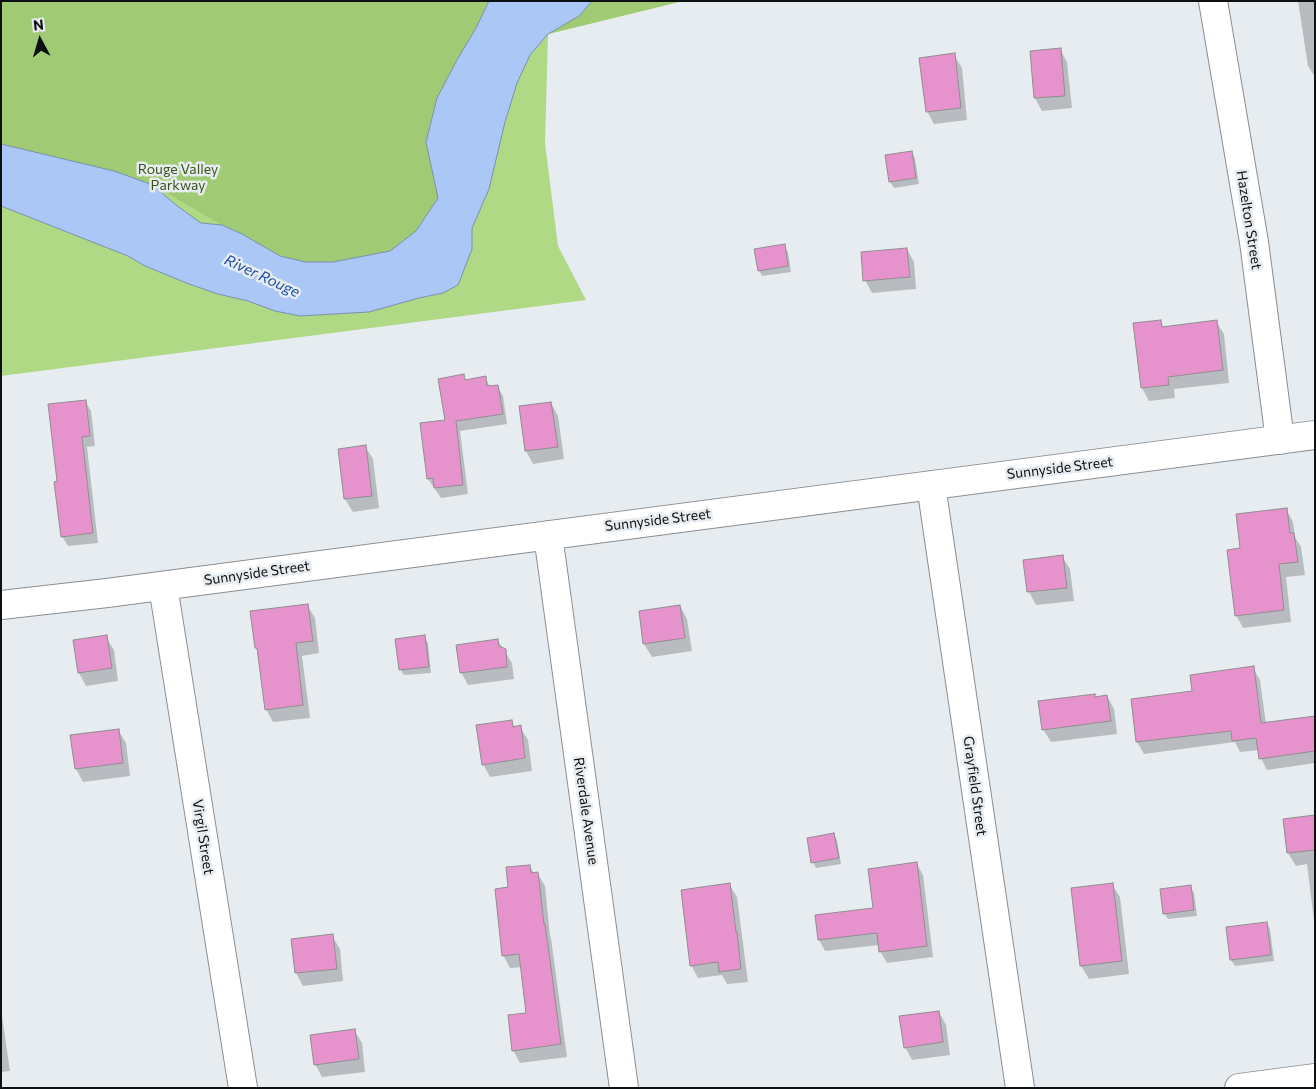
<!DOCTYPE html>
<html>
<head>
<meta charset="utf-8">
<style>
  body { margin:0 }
  #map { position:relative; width:1316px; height:1089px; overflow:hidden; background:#e7ecf0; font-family:Commissioner,sans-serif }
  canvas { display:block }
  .frame { position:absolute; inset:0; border:2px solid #0e0f10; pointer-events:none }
  .north { position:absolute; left:15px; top:15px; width:50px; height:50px; -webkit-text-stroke:4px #e7ecf0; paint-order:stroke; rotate:354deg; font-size:14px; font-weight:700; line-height:20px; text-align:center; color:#0e0f10 }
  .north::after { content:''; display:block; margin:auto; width:18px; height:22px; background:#0e0f10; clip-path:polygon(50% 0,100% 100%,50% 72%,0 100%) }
</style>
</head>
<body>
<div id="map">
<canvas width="1316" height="1089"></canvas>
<div class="frame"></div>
<div class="north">N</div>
</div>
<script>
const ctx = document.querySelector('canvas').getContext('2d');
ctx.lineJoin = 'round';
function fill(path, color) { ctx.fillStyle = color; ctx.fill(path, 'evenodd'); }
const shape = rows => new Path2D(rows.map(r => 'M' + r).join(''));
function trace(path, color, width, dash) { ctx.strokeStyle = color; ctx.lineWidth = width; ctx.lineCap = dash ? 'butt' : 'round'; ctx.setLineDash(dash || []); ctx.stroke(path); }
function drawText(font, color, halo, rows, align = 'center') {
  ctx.font = font + ' Commissioner,sans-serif'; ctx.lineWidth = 5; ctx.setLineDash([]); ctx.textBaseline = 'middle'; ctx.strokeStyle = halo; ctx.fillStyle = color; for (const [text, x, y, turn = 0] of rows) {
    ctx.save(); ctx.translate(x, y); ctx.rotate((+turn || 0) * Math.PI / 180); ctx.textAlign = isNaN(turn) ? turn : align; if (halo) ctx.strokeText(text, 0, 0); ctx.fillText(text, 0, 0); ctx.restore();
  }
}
fill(shape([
  [1,1,683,1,548,34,545,143,558,246,586,300,1,376]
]), '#afd984');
fill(shape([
  [1,1,489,1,476,28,457,60,437,98,426,142,438,198,416,231,390,251,333,262,305,262,280,256,242,234,222,225,153,185,114,171,1,144],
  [592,1,683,1,548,34,579,16]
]), '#a0ca74');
const water = shape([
  [489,1,592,1,579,16,548,34,530,55,517,83,505,122,489,189,472,228,472,249,458,285,443,293,419,298,369,312,300,316,275,311,248,301,218,294,189,284,145,266,128,256,1,206,1,144,114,171,153,185,176,205,201,223,222,225,242,234,280,256,305,262,333,262,390,251,416,231,438,198,426,142,437,98,457,60,476,28,489,1]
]);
fill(water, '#abc7f6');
trace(water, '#7c90b1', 1);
fill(shape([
  [1298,1,1315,1,1315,77,1308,66],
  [1060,49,1067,62,1072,108,1042,111,1035,98,1031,52],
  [954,55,962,68,967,120,934,124,927,111],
  [911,152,915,158,919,184,894,188,890,182],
  [784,246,788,252,791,272,762,276,759,270],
  [907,249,914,262,916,289,872,293,865,280],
  [1160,321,1164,328,1216,322,1224,334,1229,383,1174,389,1175,398,1149,401,1142,388,1134,324],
  [463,376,466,381,485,377,490,387,497,386,503,396,507,424,460,431,468,494,441,498,428,479,446,421],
  [85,401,91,411,95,446,87,447,98,543,68,546,62,536,58,482],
  [551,403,558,416,564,459,533,464,526,451],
  [365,446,373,459,379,508,353,512,345,499],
  [1286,509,1293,522,1295,537,1301,547,1305,575,1286,577,1291,622,1243,628,1236,615,1241,549],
  [1062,556,1070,569,1074,601,1036,605,1029,592,1025,561],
  [307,605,315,618,319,653,302,656,310,718,273,722,266,709,258,652,256,648],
  [680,606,687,619,692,651,652,657,644,644],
  [106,637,114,650,118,681,86,686,79,673],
  [424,637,428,643,431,673,404,675,400,669],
  [498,641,512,663,514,679,468,685,461,672],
  [1253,668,1260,680,1266,724,1315,717,1315,763,1267,770,1261,758,1259,750,1240,752,1235,742,1144,754,1137,742,1132,700,1194,692],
  [1094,695,1096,698,1107,696,1114,709,1117,734,1051,742,1043,729],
  [511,721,515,728,520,727,528,740,532,771,490,777,483,764],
  [118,730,126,743,130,776,83,782,76,769,72,736],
  [1315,817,1315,929,1307,864,1296,866,1288,853],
  [833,834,837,840,841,864,816,868,813,862],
  [917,864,923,875,933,957,887,963,880,951,879,945,825,951,819,940,875,909],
  [529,866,534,873,537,873,545,886,550,936,551,938,567,1057,520,1063,513,1050,528,1014,522,967,510,968,503,955,510,888],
  [729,884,737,897,748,982,727,984,722,975,698,978,691,965],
  [1112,885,1120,897,1129,974,1089,979,1081,966,1072,889],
  [1190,887,1194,893,1197,916,1168,919,1164,913],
  [1267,923,1270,929,1274,961,1235,966,1231,960,1227,928],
  [332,936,340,949,343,981,303,986,296,973],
  [1,1009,10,1071,1,1072],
  [939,1012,946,1025,950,1055,912,1060,905,1047],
  [354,1030,362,1043,365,1072,322,1077,315,1064]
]), '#0003');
const building = shape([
  [1061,48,1065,96,1034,98,1030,51,1061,48],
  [955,53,961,108,926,112,919,58,955,53],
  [912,151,916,178,889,182,885,155,912,151],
  [785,244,788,266,758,271,754,249,785,244],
  [907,248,910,277,863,281,861,252,907,248],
  [1161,320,1162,327,1217,320,1223,370,1168,377,1169,385,1141,388,1133,323,1161,320],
  [464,374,465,380,486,376,487,386,498,385,503,414,456,421,463,485,434,488,433,478,427,479,420,423,445,420,438,379,464,374],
  [86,400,90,436,82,437,93,533,61,537,54,482,57,481,48,404,86,400],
  [551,402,558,447,525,451,519,406,551,402],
  [366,445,372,496,344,499,338,449,366,445],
  [1287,508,1290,533,1294,533,1298,562,1279,564,1284,610,1235,616,1227,550,1240,548,1236,514,1287,508],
  [1063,555,1067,588,1027,592,1023,560,1063,555],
  [308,604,313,641,296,643,303,705,265,710,257,648,255,648,250,611,308,604],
  [680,605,685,638,643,644,639,611,680,605],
  [107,635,112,668,78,673,73,640,107,635],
  [425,635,429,667,399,670,395,639,425,635],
  [498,639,499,646,506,649,507,667,460,673,456,645,498,639],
  [1254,666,1261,723,1315,716,1315,751,1259,759,1256,738,1232,741,1231,731,1136,742,1131,699,1192,691,1190,675,1254,666],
  [1095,694,1095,697,1107,695,1111,721,1042,730,1038,701,1095,694],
  [512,720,513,727,521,725,525,758,482,765,476,725,512,720],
  [119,729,123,763,75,769,70,735,119,729],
  [1315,815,1315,850,1287,853,1283,819,1315,815],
  [834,833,839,858,811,863,807,838,834,833],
  [917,862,927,946,879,952,877,933,818,940,815,915,873,908,868,869,917,862],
  [530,865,531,873,538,872,544,924,545,924,552,975,561,1044,512,1051,508,1015,526,1013,519,954,502,956,495,889,508,887,506,867,530,865],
  [730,883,736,932,737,932,741,969,719,972,718,962,690,966,681,890,730,883],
  [1113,883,1122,961,1080,966,1071,888,1113,883],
  [1191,885,1194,910,1163,914,1160,889,1191,885],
  [1267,922,1271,955,1230,960,1226,927,1267,922],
  [333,934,337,969,295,973,291,939,333,934],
  [939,1011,943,1042,904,1048,899,1016,939,1011],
  [355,1029,359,1059,314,1065,310,1035,355,1029]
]);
fill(building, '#e693cd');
trace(building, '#918c8f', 1);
const minor = shape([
  [1213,1,1254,242,1280,440],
  [931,485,1020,1088],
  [548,535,624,1088],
  [163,586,243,1088],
  [1,605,107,593,1315,435],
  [1239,1088,1315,1078]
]);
trace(minor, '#8a8e92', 30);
trace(minor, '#fff', 28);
drawText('14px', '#3a5419', '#e7ecf0', [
  ["Rouge Valley",178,169],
  ["Parkway",178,185]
]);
drawText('14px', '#0e0f10', '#e7ecf0', [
  ["Hazelton Street",1249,220,81],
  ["Sunnyside Street",1060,468,-7],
  ["Sunnyside Street",658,520,-7],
  ["Sunnyside Street",257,573,-8],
  ["Grayfield Street",975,786,82],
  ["Riverdale Avenue",586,811,82],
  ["Virgil Street",203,837,81]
]);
drawText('italic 15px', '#2052aa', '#e7ecf0', [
  ["River Rouge",262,276,25]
]);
</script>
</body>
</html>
